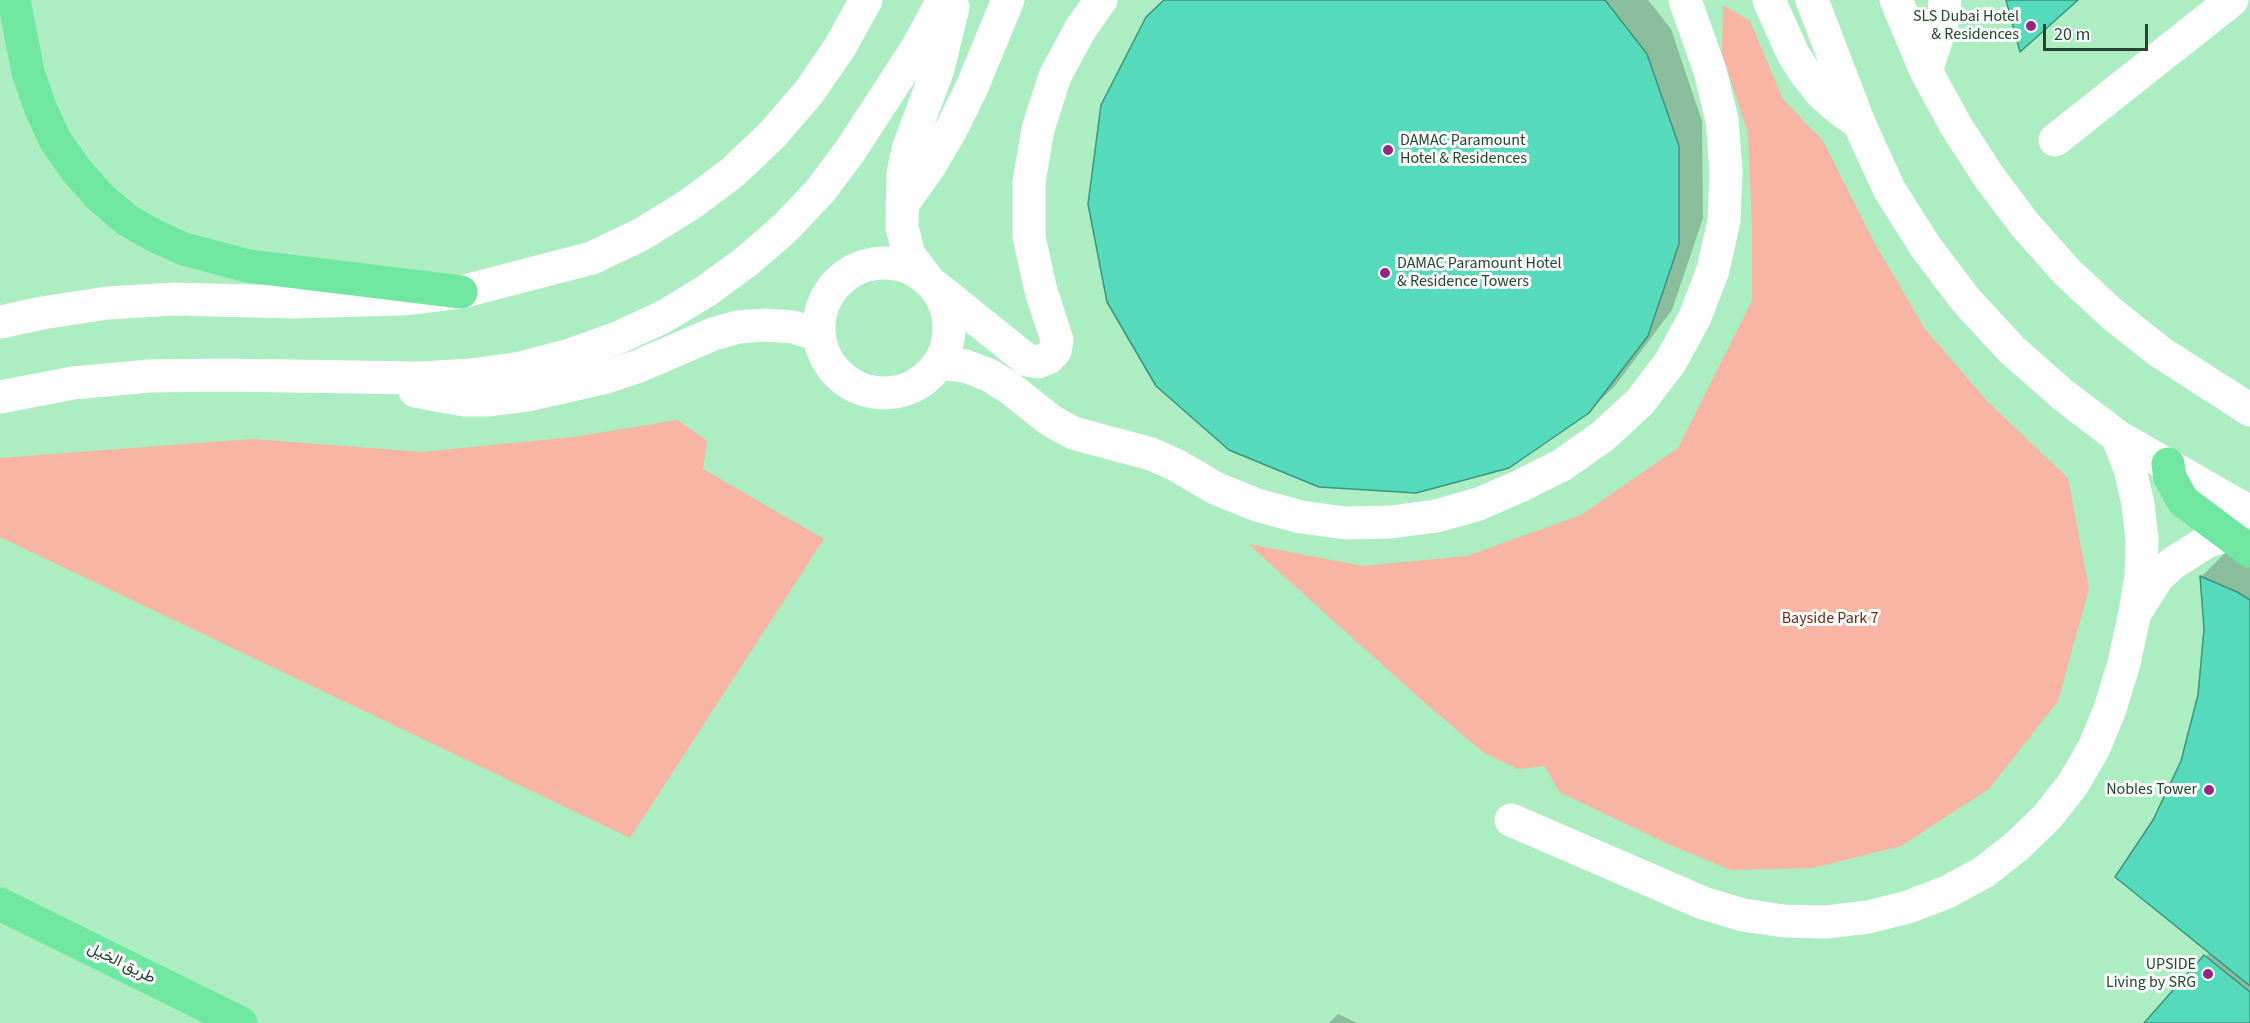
<!DOCTYPE html>
<html>
<head>
<meta charset="utf-8">
<style>
  body { margin:0 }
  #map { position:relative; width:2250px; height:1023px; overflow:hidden; background:#acedc2; font-family:"Source Sans 3",sans-serif }
  canvas { display:block }
  .scale { position:absolute; left:2043px; top:24px; width:105px; height:27px; box-sizing:border-box; border:3px solid #284332; border-top:0; padding-left:8px; font-size:18px; line-height:21px; white-space:nowrap; color:#284332; -webkit-text-stroke:4px #f8fefa; paint-order:stroke }
</style>
</head>
<body>
<div id="map">
<canvas width="2250" height="1023"></canvas>
<div class="scale">20 m</div>
</div>
<script>
const ctx = document.querySelector('canvas').getContext('2d');
ctx.lineJoin = 'round';
function fill(path, color) { ctx.fillStyle = color; ctx.fill(path, 'evenodd'); }
const shape = rows => new Path2D(rows.map(r => 'M' + r).join(''));
function trace(path, color, width, dash) { ctx.strokeStyle = color; ctx.lineWidth = width; ctx.lineCap = dash ? 'butt' : 'round'; ctx.setLineDash(dash || []); ctx.stroke(path); }
function drawText(font, color, halo, rows, align = 'center') {
  ctx.font = font + ' "Source Sans 3",Vazirmatn,sans-serif'; ctx.lineWidth = 6; ctx.setLineDash([]); ctx.textBaseline = 'middle'; ctx.strokeStyle = halo; ctx.fillStyle = color; for (const [text, x, y, turn = 0] of rows) {
    ctx.save(); ctx.translate(x, y); ctx.rotate((+turn || 0) * Math.PI / 180); ctx.textAlign = isNaN(turn) ? turn : align; if (halo) ctx.strokeText(text, 0, 0); ctx.fillText(text, 0, 0); ctx.restore();
  }
}
fill(shape([
  [1723,5,1750,21,1783,99,1823,141,1874,242,1925,329,1988,402,2068,478,2089,589,2058,701,1989,789,1901,846,1813,868,1731,870,1670,845,1559,792,1545,766,1518,769,1484,753,1425,703,1248,544,1363,566,1467,556,1581,515,1678,448,1752,301,1752,227,1748,133,1722,54],
  [678,420,707,441,703,469,824,539,630,838,0,537,0,458,253,439,422,452,573,437]
]), '#f8b5a3');
fill(shape([
  [1165,0,1648,0,1671,29,1702,121,1703,218,1672,310,1614,387,1588,412],
  [2234,544,2250,551,2250,1023,2146,1023,2210,952,2154,821,2183,761,2200,695,2206,629,2201,577],
  [1338,1014,1357,1023,1329,1023]
]), '#0003');
const building = shape([
  [1164,0,1605,0,1647,54,1679,146,1679,244,1648,336,1589,413,1509,468,1416,493,1319,487,1229,450,1156,386,1107,302,1088,204,1101,105,1146,17,1164,0],
  [2006,0,2078,0,2020,52,2006,0],
  [2200,576,2237,592,2250,600,2250,986,2115,877,2153,820,2181,761,2198,695,2204,629,2200,576],
  [2204,955,2250,992,2250,1023,2144,1023,2204,955]
]);
fill(building, '#56dabc');
trace(building, '#3c937e', 1.5);
trace(shape([
  [1769,0,1793,54,1806,74,1821,93,1839,109,1859,123],
  [1812,0,1859,123,1889,189,1925,246,1965,299,2011,349,2063,395,2117,436,2250,512],
  [1896,0,1926,71,1956,126,1989,177,2026,226,2067,272,2112,314,2160,352,2250,410],
  [1926,71,1944,17,1945,0],
  [2055,140,2232,0],
  [902,205,929,167,952,128,972,87,1008,0],
  '819 328a65 65 0 1 1 130 0a65 65 0 1 1-130 0Z',
  [925,276,909,255,902,227,903,173,908,149,938,69,953,7],
  [935,286,1027,360,1038,362,1048,358,1055,351,1057,340,1041,291,1029,237,1029,182,1038,129,1055,76,1081,28,1101,0],
  [0,322,42,313,107,303,174,299,292,302,403,299,461,292,592,258,642,234,689,205,733,172,773,134,809,92,840,47,866,0],
  [940,363,965,366,989,375,1011,389,1050,420,1073,433,1151,454,1176,465,1215,488,1257,505,1301,517,1346,523,1391,522,1436,516,1479,504,1520,486,1562,465,1603,436,1640,402,1671,361,1695,317,1713,270,1724,221,1726,170,1722,120,1710,71,1685,0],
  [415,391,464,400,490,400,528,395,603,378,639,366,713,334,738,327,766,325,793,327,819,335],
  [0,397,73,383,149,376,224,375,421,378,471,375,521,368,570,355,617,338,663,317,706,291,747,261,785,228,820,191,850,151,917,48,943,0],
  [2138,608,2158,577,2173,563,2208,541,2228,535],
  [1511,820,1703,903,1743,915,1784,921,1826,922,1868,917,1908,907,1947,892,1984,872,2017,846,2047,817,2073,784,2094,748,2110,709,2124,663,2135,612,2141,576,2142,540,2138,504,2130,469,2117,436]
]), '#fff', 33);
trace(shape([
  [14,0,28,72,40,107,55,140,76,170,100,197,127,220,155,236,184,249,248,266,461,292],
  [2168,464,2170,478,2183,501,2250,551],
  [0,904,241,1023]
]), '#70e7a0', 33);
for (const [x, y, r, color] of [
  [2031,26,6,"#962584"],
  [1388,150,6,"#962584"],
  [1385,273,6,"#962584"],
  [2209,790,6,"#962584"],
  [2208,974,6,"#962584"]
]) { const dot = new Path2D(); dot.arc(x, y, r, 0, 2 * Math.PI); ctx.fillStyle = color; ctx.fill(dot); trace(dot, '#f8fefa', 2); }
drawText('16px', '#284332', '#f8fefa', [
  ["SLS Dubai Hotel",2019,17],
  ["& Residences",2019,35],
  ["DAMAC Paramount",1400,141,"left"],
  ["Hotel & Residences",1400,159,"left"],
  ["DAMAC Paramount Hotel",1397,264,"left"],
  ["& Residence Towers",1397,282,"left"],
  ["Nobles Tower",2197,790],
  ["UPSIDE",2196,965],
  ["Living by SRG",2196,983]
], 'right');
drawText('16px', '#732815', '#f8fefa', [
  ["Bayside Park 7",1830,619]
]);
drawText('16px', '#284332', '#f8fefa', [
  ["طريق الخيل",121,964,26]
]);
</script>
</body>
</html>
